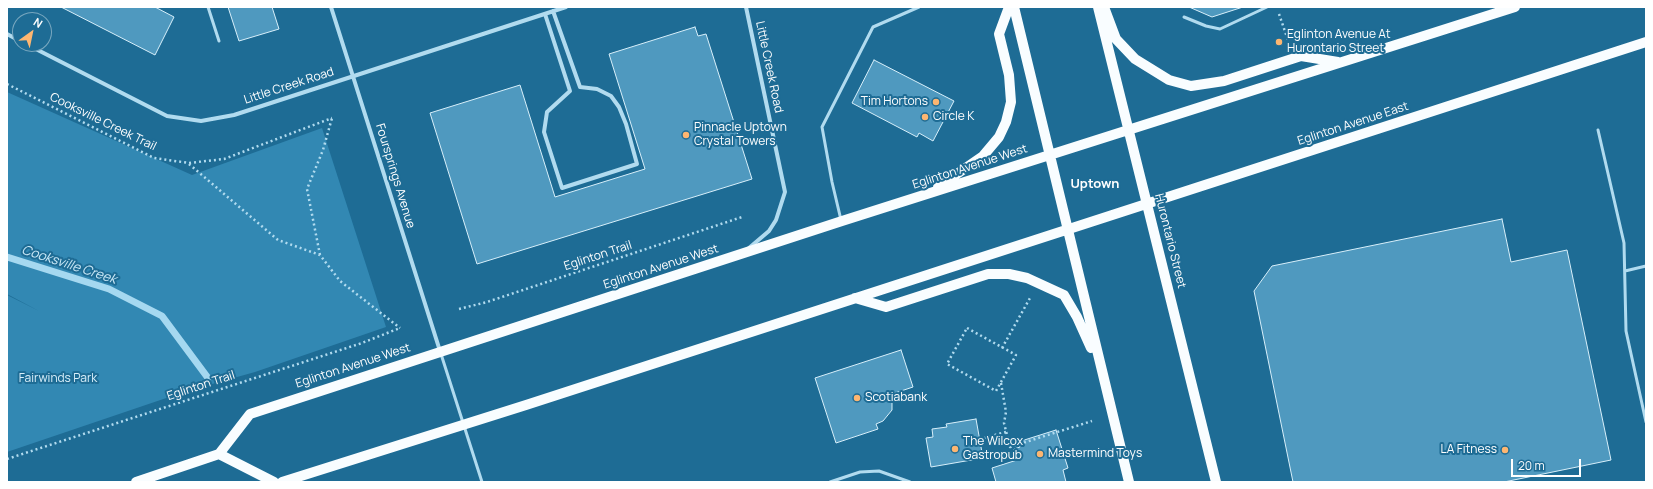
<!DOCTYPE html>
<html>
<head>
<meta charset="utf-8">
<style>
  body { margin:0 }
  #map { position:relative; width:1653px; height:489px; overflow:hidden; background:#1e6c95; font-family:Manrope,sans-serif }
  canvas { display:block }
  .frame { position:absolute; inset:0; border:8px solid #fff; pointer-events:none }
  .north { position:absolute; left:12px; top:12px; width:40px; height:40px; box-sizing:border-box; background:#1e6c95; border:1px solid #78a7bf; border-radius:50%; rotate:33deg; font-size:11px; font-weight:700; line-height:16px; text-align:center; color:#fff }
  .north::after { content:''; display:block; margin:auto; width:14px; height:18px; background:#fdb671; clip-path:polygon(50% 0,100% 100%,50% 72%,0 100%) }
  .scale { position:absolute; left:1511px; top:459px; width:70px; height:18px; box-sizing:border-box; border:2px solid #fff; border-top:0; padding-left:5px; font-size:12px; line-height:14px; white-space:nowrap; color:#fff; -webkit-text-stroke:3px #1e6c95; paint-order:stroke }
</style>
</head>
<body>
<div id="map">
<canvas width="1653" height="489"></canvas>
<div class="frame"></div>
<div class="north">N</div>
<div class="scale">20 m</div>
</div>
<script>
const ctx = document.querySelector('canvas').getContext('2d');
ctx.lineJoin = 'round';
function fill(path, color) { ctx.fillStyle = color; ctx.fill(path, 'evenodd'); }
const shape = rows => new Path2D(rows.map(r => 'M' + r).join(''));
function trace(path, color, width, dash) { ctx.strokeStyle = color; ctx.lineWidth = width; ctx.lineCap = dash ? 'butt' : 'round'; ctx.setLineDash(dash || []); ctx.stroke(path); }
function drawText(font, color, halo, rows, align = 'center') {
  ctx.font = font + ' Manrope,sans-serif'; ctx.lineWidth = 4; ctx.setLineDash([]); ctx.textBaseline = 'middle'; ctx.strokeStyle = halo; ctx.fillStyle = color; for (const [text, x, y, turn = 0] of rows) {
    ctx.save(); ctx.translate(x, y); ctx.rotate((+turn || 0) * Math.PI / 180); ctx.textAlign = isNaN(turn) ? turn : align; if (halo) ctx.strokeText(text, 0, 0); ctx.fillText(text, 0, 0); ctx.restore();
  }
}
fill(shape([
  [7,92,192,175,322,128,386,327,255,372,187,391,7,452,7,295,39,311,7,294]
]), '#3288b3');
trace(shape([
  [7,257,109,289,162,316,208,378]
]), '#a5d8f0', 7);
const building = shape([
  [61,7,155,7,174,17,155,55,61,7],
  [228,7,272,7,279,29,239,41,228,7],
  [1189,7,1243,7,1212,17,1189,7],
  [695,27,698,36,706,34,752,179,477,264,430,113,520,85,555,197,645,169,609,54,695,27],
  [874,60,954,101,933,141,919,133,917,137,852,103,874,60],
  [1502,219,1511,262,1567,250,1611,460,1504,482,1293,482,1254,291,1272,266,1502,219],
  [901,350,913,387,892,394,892,410,883,421,876,424,878,429,836,443,815,378,901,350],
  [976,419,983,458,931,467,926,438,933,437,932,429,947,427,946,424,976,419],
  [1056,430,1068,468,1063,470,1066,482,996,482,992,468,1017,460,1014,449,1020,447,1018,442,1056,430]
]);
fill(building, '#4f99bf');
trace(building, '#d8effa', 1);
trace(shape([
  [1279,14,1289,43],
  [7,84,154,158,189,163,224,159,332,118],
  [189,164,278,240,320,255,340,281,400,328],
  [320,255,307,189,323,150,332,118],
  [459,309,487,302,742,217],
  [967,328,1016,355,996,391,947,364,967,328],
  [1002,348,1030,298],
  [1001,383,1006,412,1004,423,1010,447,1092,421],
  [980,439,1006,432],
  [7,459,362,343,400,328]
]), '#b1dbef', 2.5, [2, 3]);
trace(shape([
  [208,7,219,41],
  [1184,17,1206,26,1220,29,1267,7],
  [1598,130,1624,243,1626,331,1646,422],
  [841,220,832,182,822,127,873,27,919,7],
  [1625,271,1646,266],
  [441,354,482,482],
  [830,482,860,472,879,471,910,482]
]), '#b1dbef', 3);
trace(shape([
  [331,7,440,351],
  [746,7,785,192,776,220,769,231,749,248],
  [545,14,570,91,547,112,544,132,562,188,637,164,626,124,619,107,611,96,597,89,580,87,553,11],
  [7,34,20,41],
  [26,44,167,116,201,121,234,115,566,7]
]), '#b1dbef', 4);
trace(shape([
  [1014,7,1129,482],
  [1098,7,1216,482],
  [1104,7,1116,39,1135,59,1169,80,1191,86,1224,81,1301,56,1338,62],
  [938,187,983,156,999,137,1006,122,1011,102,1009,75,999,34,1009,7],
  [855,298,886,307,988,274,1009,274,1027,278,1064,295,1077,317,1091,348],
  [219,454,274,482],
  [136,482,219,454,250,414,842,221,1515,7],
  [282,482,526,405,1646,42]
]), '#f9fdff', 10);
for (const [x, y, r, color] of [
  [1279,42,4,"#fdb671"],
  [936,102,4,"#fdb671"],
  [925,117,4,"#fdb671"],
  [686,135,4,"#fdb671"],
  [857,398,4,"#fdb671"],
  [955,449,4,"#fdb671"],
  [1505,450,4,"#fdb671"],
  [1040,454,4,"#fdb671"]
]) { const dot = new Path2D(); dot.arc(x, y, r, 0, 2 * Math.PI); ctx.fillStyle = color; ctx.fill(dot); trace(dot, '#1e6c95', 1.5); }
drawText('12px', '#fff', '#1e6c95', [
  ["Eglinton Avenue At",1287,35],
  ["Hurontario Street",1287,49],
  ["Tim Hortons",928,102,"right"],
  ["Circle K",933,117],
  ["Pinnacle Uptown",694,128],
  ["Crystal Towers",694,142],
  ["Scotiabank",865,398],
  ["The Wilcox",963,442],
  ["Gastropub",963,456],
  ["LA Fitness",1497,450,"right"],
  ["Mastermind Toys",1048,454]
], 'left');
drawText('12px', '#fff', '#1e6c95', [
  ["Little Creek Road",769,67,78],
  ["Little Creek Road",289,86,-18],
  ["Cooksville Creek Trail",103,122,26],
  ["Eglinton Avenue East",1353,124,-18],
  ["Eglinton Avenue West",970,167,-18],
  ["Foursprings Avenue",395,176,73],
  ["Hurontario Street",1170,241,76],
  ["Eglinton Trail",598,256,-18],
  ["Eglinton Avenue West",661,267,-18],
  ["Eglinton Avenue West",353,366,-18],
  ["Eglinton Trail",201,386,-18]
]);
drawText('12px', '#d8effa', '#1e6c95', [
  ["Fairwinds Park",58,379]
]);
drawText('bold 13px', '#fff', '#1e6c95', [
  ["Uptown",1095,184]
]);
drawText('italic 13px', '#cbe9f7', '#1e6c95', [
  ["Cooksville Creek",69,265,18]
]);
</script>
</body>
</html>
